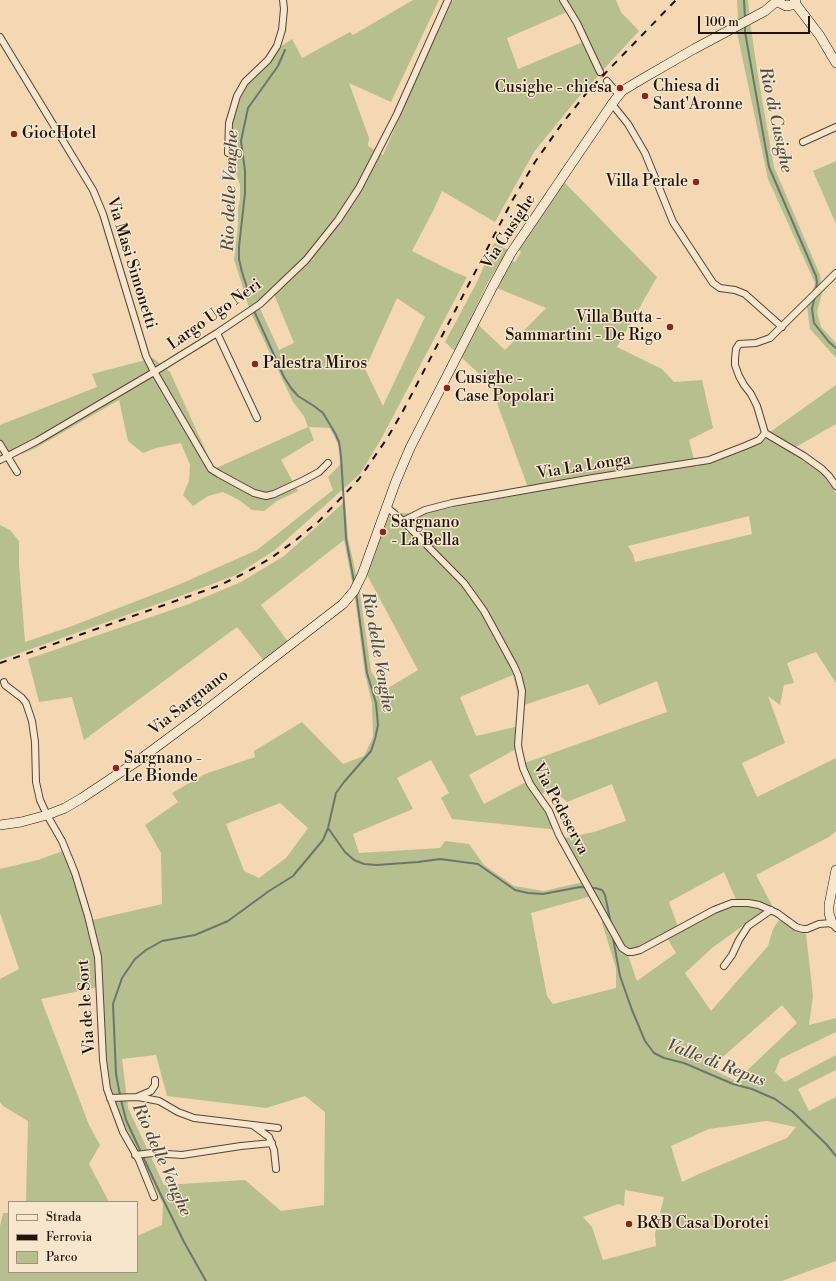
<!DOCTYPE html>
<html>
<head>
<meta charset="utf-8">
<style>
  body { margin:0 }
  #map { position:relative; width:836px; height:1281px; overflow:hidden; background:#f3d8b3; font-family:"Libre Bodoni",serif }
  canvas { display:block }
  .legend { position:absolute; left:8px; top:1201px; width:130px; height:72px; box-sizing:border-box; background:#f7e6ce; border:1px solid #a1927f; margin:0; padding:5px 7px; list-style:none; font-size:12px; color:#201309 }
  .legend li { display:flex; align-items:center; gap:8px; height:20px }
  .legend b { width:20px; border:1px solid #a1927f }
  .scale { position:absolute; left:698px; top:16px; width:112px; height:18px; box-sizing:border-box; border:2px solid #201309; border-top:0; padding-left:5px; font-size:12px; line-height:14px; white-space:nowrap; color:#201309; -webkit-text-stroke:3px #f7e6ce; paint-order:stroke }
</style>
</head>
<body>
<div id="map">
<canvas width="836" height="1281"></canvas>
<ul class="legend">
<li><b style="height:5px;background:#f7e6ce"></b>Strada</li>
<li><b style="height:5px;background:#201309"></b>Ferrovia</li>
<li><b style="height:11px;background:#b7bf8f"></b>Parco</li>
</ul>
<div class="scale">100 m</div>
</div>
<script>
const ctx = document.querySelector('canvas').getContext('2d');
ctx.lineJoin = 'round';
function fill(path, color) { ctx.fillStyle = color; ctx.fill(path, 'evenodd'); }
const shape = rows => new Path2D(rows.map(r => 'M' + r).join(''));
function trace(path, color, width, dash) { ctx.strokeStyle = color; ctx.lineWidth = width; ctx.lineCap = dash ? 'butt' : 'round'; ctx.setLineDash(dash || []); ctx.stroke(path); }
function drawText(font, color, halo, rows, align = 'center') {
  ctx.font = font + ' "Libre Bodoni",serif'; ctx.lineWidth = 3; ctx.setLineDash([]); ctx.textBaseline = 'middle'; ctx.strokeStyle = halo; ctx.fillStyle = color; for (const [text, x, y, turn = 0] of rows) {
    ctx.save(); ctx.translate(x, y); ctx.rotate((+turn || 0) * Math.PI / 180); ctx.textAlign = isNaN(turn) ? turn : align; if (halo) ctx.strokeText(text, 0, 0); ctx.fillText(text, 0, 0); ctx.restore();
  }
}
fill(shape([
  [413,0,439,0,391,102,349,83,369,138,368,146,383,155,425,59,453,0,560,0,567,12,507,38,518,69,583,42,599,75,577,99,534,152,495,222,442,191,433,211,412,251,454,272,467,277,380,441,360,474,275,550,236,575,186,594,0,660,0,525,10,530,19,541,19,565,25,642,72,626,178,585,257,550,333,490,328,477,340,465,339,446,330,428,309,427,314,440,281,460,298,491,277,501,264,511,252,510,239,500,223,492,208,496,193,506,183,495,189,481,190,465,181,443,156,448,143,453,128,441,119,400,34,449,7,460,0,446,0,425,97,387,92,374,153,358,170,372,214,469,308,427,304,416,293,402,250,311,234,259,238,226,238,207,240,200,240,185,236,173,234,157,233,122,244,88,273,52,292,39,302,58,350,32,353,35],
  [273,292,294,343,279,350,258,304],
  [397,298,425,317,383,406,365,369],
  [566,0,616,0,621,12,639,31,603,70],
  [737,0,748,0,750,21,758,76,774,167,820,275,822,293,817,312,821,327,836,343,836,358,810,329,807,307,815,283,768,179,735,23,738,16],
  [836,161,836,224,813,171],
  [564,182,657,277,617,347,662,369,674,382,702,380,713,428,689,440,696,467,766,439,770,432,836,385,836,424,789,451,822,473,836,493,836,683,816,652,787,663,794,683,784,685,780,705,768,696,785,743,742,763,757,797,836,758,836,831,829,837,756,875,774,909,744,925,712,948,685,973,711,1011,768,946,773,929,779,920,806,934,813,996,809,1025,836,1018,836,1032,780,1059,775,1072,785,1082,836,1055,836,1070,798,1089,809,1111,836,1097,836,1261,782,1281,0,1281,0,1226,3,1213,9,1213,9,1272,137,1272,137,1236,162,1225,163,1204,137,1149,119,1116,107,1077,103,986,41,999,89,1125,100,1145,89,1164,109,1202,26,1202,28,1121,3,1106,0,1102,0,979,19,969,0,913,0,869,38,860,68,849,92,920,162,904,161,853,145,825,178,802,172,793,205,774,255,757,254,751,302,722,343,764,364,756,373,737,372,703,365,674,355,597,344,540,261,605,289,643,265,662,237,627,84,740,72,697,39,702,28,659,189,604,241,582,284,556,341,505,345,499,348,539,359,587,371,671,383,691,418,670,367,575,389,513,423,513,530,493,490,384,445,342,477,282,494,243,508,250,488,282,471,318,505,350,546,308,497,288,512,261,515,262,521,252,519,249],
  [749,516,752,534,635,562,633,554,628,546],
  [513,675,521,706,588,684,599,705,657,681,667,712,522,764,526,782,484,804,469,775,516,749,519,726,476,736,460,697],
  [431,760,449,793,441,798,452,819,559,830,536,800,550,787,567,802,612,784,626,821,594,832,564,838,587,881,544,891,514,886,484,865,469,844,445,841,440,848,359,853,353,834,413,809,397,778],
  [280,803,308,828,286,858,259,878,244,871,226,824],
  [724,872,737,902,678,927,669,902],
  [595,895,602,907,602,923,616,968,616,988,553,1004,547,996,531,913],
  [665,934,676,953,637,981,628,955],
  [782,1005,797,1023,736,1081,710,1068],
  [156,1055,167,1096,266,1108,305,1096,325,1112,324,1205,281,1211,245,1180,164,1185,128,1108,122,1059],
  [767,1121,796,1127,787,1138,701,1173,682,1182,671,1146,709,1129],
  [625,1190,664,1197,655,1234,656,1246,603,1260,592,1227,583,1217,618,1204,624,1206]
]), '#b7bf8f');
trace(shape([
  [744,0,745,18],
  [745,24,745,32,769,167,816,276,817,282,816,290],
  [249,294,242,272,239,259,239,247,245,193,245,171,241,141,248,108,278,66,285,50],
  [815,296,812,309,814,323,829,342,836,348],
  [255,313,284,377,291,388,298,396,314,406,323,413,335,433,339,442,341,456,346,538,354,582],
  [328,828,345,852,354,860,364,864,377,865,418,862,440,859,478,864,515,890,528,893,543,894,580,887,595,888,602,890,605,895,611,924],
  [613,938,620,976,632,1010,645,1041,654,1053,664,1058,684,1063,733,1084,752,1089,775,1099,793,1112,827,1145,836,1156],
  [120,1095,116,1074,113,1004,122,978,135,959,146,950,162,941,195,935,228,921,269,891,293,876,323,840,328,828,336,793,344,782,371,751,375,739,378,725,376,703,367,673,356,592],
  [121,1100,126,1120,159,1191,184,1242,206,1281]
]), '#6a776d', 2);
trace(shape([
  [600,72,607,81]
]), '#d3ba9a', 6, [6, 3]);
const street = shape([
  [563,0,577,23,600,72],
  [0,37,93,190,103,214,146,356,152,368,211,469,219,474,254,493,266,496,274,494,304,480,319,472,328,463],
  [607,81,619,95],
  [612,104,628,124,645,153,673,222,713,283,720,288,735,290,745,294,782,327],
  [803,142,836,127],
  [228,153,229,123,237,96,245,82,268,60,277,46,282,30,284,9,283,0],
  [836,273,770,338,756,343,739,344,736,349,735,359,735,365,739,376,744,385,751,394,757,406,765,433,804,456,822,469,829,476,836,486],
  [217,333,257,418],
  [0,444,17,472],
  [0,460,37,441,154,372,217,333,260,304,306,260,338,220,359,188,397,114,448,0],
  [386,508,389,509,403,521,464,583,484,611,514,666,518,675,522,691,518,745,519,751,523,768,530,784,549,811,559,835,622,948,628,952,632,952,640,950,714,910,732,903,748,903,759,905,777,913,796,927,803,929,807,929,819,924,832,923,836,928],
  [403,521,425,510,452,503,593,478,709,460,745,446,759,440,765,433],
  [4,682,5,685,22,698,26,703,32,721,35,742,36,782,40,800,47,815,62,841,75,873,88,916,98,957,103,1060,107,1089,123,1132,139,1160,154,1197],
  [724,966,732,955,739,940,748,926,771,910],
  [137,1097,151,1091,155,1085,155,1080],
  [110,1098,138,1097,159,1101,178,1112,194,1118,278,1128],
  [254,1126,269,1137,274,1150,276,1169],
  [135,1155,152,1153,182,1155,241,1146,272,1143]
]);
const secondary = shape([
  [778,0,780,3,786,6,792,5,796,0],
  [795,3,820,36,836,63],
  [0,825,21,822,47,815,65,808,82,798,139,760,197,717,343,604,354,591,362,575,396,481,410,448,493,286,511,253,612,104,622,91,642,79,694,49,765,11,778,0],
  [832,923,829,913,829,905,836,870]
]);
trace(street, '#554434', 8);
trace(secondary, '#201309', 10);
trace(street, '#f7e6ce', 6);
trace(secondary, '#f7e6ce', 9);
trace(shape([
  [0,663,218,586,245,573,271,558,296,540,319,521,359,479,386,440,402,413,512,201,535,162,561,125,589,90,676,0]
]), '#201309', 2, [7, 7]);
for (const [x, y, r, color] of [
  [620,88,4,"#8f2418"],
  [645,96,4,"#8f2418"],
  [14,134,4,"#8f2418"],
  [696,182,4,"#8f2418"],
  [670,327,4,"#8f2418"],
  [255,364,4,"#8f2418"],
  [447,388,4,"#8f2418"],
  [383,532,4,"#8f2418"],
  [116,768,4,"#8f2418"],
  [629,1224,4,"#8f2418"]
]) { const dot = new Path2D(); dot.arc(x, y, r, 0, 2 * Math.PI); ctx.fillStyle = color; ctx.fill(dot); trace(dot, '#f7e6ce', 1.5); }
drawText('16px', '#201309', '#f7e6ce', [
  ["Chiesa di",653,87],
  ["Sant'Aronne",653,105],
  ["Cusighe - chiesa",612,88,"right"],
  ["GiocHotel",22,134],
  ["Villa Perale",688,182,"right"],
  ["Villa Butta -",662,318,"right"],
  ["Sammartini - De Rigo",662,336,"right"],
  ["Palestra Miros",263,364],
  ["Cusighe -",455,379],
  ["Case Popolari",455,397],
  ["Sargnano",391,523],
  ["- La Bella",391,541],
  ["Sargnano -",124,759],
  ["Le Bionde",124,777],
  ["B&B Casa Dorotei",637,1224]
], 'left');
drawText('16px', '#201309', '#f7e6ce', [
  ["Via Cusighe",509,232,-57],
  ["Via Masi Simonetti",131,263,73],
  ["Largo Ugo Neri",215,315,-35],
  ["Via La Longa",584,467,-9],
  ["Via Sargnano",189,703,-38],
  ["Via Pedeserva",560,809,62],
  ["Via de le Sort",87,1007,-94]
]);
drawText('italic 17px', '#4b4d43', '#f7e6ce', [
  ["Rio di Cusighe",775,120,78],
  ["Rio delle Venghe",231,191,-88],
  ["Rio delle Venghe",377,652,80],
  ["Valle di Repus",716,1064,21],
  ["Rio delle Venghe",161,1160,66]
]);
</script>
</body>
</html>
